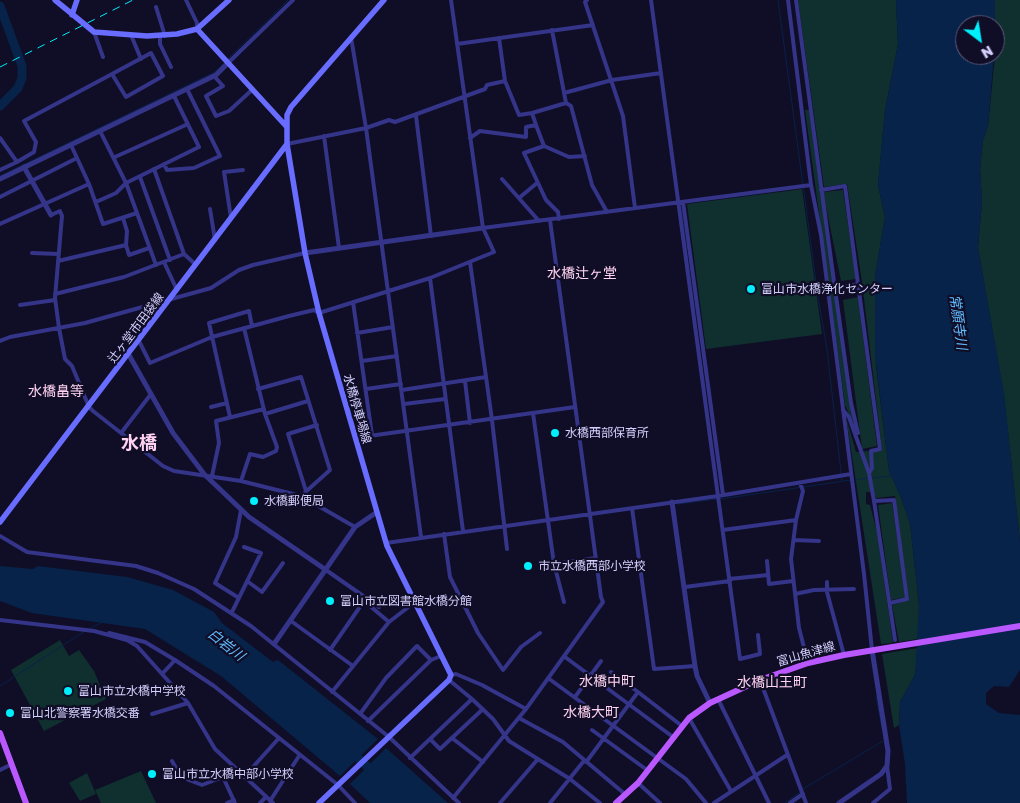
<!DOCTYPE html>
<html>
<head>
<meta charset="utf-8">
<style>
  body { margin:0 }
  #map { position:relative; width:1020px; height:803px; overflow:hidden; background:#100d26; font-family:"Golos Text",sans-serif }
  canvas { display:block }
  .north { position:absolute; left:955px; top:15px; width:50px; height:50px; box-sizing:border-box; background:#100d26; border:1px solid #5e5b7d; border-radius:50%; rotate:149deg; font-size:14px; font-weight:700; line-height:20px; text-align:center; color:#d4d1ff }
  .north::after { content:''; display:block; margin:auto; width:18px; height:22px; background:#00effc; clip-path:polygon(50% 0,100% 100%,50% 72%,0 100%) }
</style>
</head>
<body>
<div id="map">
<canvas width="1020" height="803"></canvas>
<div class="north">N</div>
</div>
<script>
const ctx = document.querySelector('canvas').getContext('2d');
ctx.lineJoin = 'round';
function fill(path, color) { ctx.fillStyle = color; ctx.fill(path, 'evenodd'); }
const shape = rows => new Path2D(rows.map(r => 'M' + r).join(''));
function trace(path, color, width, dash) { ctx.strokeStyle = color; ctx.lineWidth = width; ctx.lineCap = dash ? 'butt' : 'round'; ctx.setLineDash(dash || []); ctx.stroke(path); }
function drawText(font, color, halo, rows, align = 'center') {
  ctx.font = font + ' "Golos Text","Noto Sans JP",sans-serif'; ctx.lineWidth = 4.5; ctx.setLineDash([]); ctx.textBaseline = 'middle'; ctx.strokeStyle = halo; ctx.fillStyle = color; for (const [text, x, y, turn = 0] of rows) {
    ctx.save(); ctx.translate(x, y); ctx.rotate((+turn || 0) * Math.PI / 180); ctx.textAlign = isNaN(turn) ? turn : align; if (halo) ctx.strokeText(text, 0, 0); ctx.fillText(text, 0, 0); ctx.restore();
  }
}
fill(shape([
  [798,0,896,0,898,44,885,110,878,185,885,217,875,276,876,366,889,471,900,495,910,523,919,605,918,639,899,642,892,605,909,600,895,496,876,498,874,492,866,492,866,504,870,505,877,532,893,643,881,644,846,417,856,452,882,450,862,282,847,184,824,187],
  [995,0,1020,0,1020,542,1004,396,978,248,982,201,980,169,983,140,988,126,995,55],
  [805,110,809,110,854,426,845,405],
  [802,189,822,334,706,349,687,204],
  [843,190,856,279,841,281,823,192],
  [858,297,877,446,862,449,843,300],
  [892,503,906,597,891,600,878,505],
  [60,640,69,656,79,650,94,671,106,699,44,731,11,670],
  [918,648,915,675,900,702,899,725,894,728,882,654],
  [141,771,156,803,101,803,95,790],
  [87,773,96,794,80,801,69,783]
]), '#0f302e');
fill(shape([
  [896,0,995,0,995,35,995,25,965,25,965,55,994,55,988,126,983,140,980,169,982,201,978,248,1004,393,1020,542,1020,670,1009,687,994,686,986,693,986,704,999,713,1020,715,1020,803,907,803,905,764,899,725,900,702,915,675,919,605,910,523,900,495,889,471,875,355,875,276,885,217,878,185,885,110,898,44],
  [0,566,33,569,38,566,127,577,173,590,214,612,222,623,273,662,278,660,378,739,340,776,221,676,145,629,32,613,0,601],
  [386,748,448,803,370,803,350,784]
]), '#07234a');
trace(shape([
  [778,0,818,297,827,349,842,481],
  [228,59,288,0],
  [0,176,215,72,225,62],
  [681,209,695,312],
  [872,478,890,476],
  [855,480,868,478],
  [721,499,851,480],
  [678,504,717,499],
  [89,629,103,622],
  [0,686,85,631],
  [876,696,882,728],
  [803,789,883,741],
  [785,803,800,792]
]), '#07234a', 1);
trace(shape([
  [0,6,22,66,22,78,18,88,0,106],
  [351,751,376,775]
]), '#07234a', 9);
trace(shape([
  [186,0,197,23,197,29],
  [587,0,585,2,623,116,635,208],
  [651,0,740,659,760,654,758,635],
  [788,0,811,185,821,235,864,574,872,650],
  [796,0,835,289],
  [156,7,165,36],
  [552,30,566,103,571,106,592,185,607,212],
  [94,32,103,57],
  [131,35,141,59],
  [160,36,160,44,171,67],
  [351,37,366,128,421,537],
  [499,38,505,81],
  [457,44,593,25],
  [229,62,293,0],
  [214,76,223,86,206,96,216,116,229,111,253,89],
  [564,93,612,80,661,73],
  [416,116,431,236],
  [536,125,532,113,566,103],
  [100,131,126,183,156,265],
  [324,136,339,248],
  [0,138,17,162,0,170],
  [470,138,480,131,526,137,526,127,536,125,544,146,569,157,585,156],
  [287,144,366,128,389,120,395,122,485,89,487,85,505,81,519,115,532,113],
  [544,146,524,153,546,200,558,212,559,219],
  [115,157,188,124],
  [17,162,34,152,36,142,24,121,112,74,151,53,163,76,126,97,112,74],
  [164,164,167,170,194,168,220,156,187,89],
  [154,169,184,254,195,264],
  [140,177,170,260],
  [502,179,539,221],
  [89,184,103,224,137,213],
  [821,190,845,186,858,284],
  [0,197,77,158],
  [519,198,537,183],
  [96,202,116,193,126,183,199,147,174,96],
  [683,202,723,495],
  [210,209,215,240],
  [51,215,60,211,62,216,55,298,59,328,65,359,72,366,89,407,93,411,163,466,174,471,241,481,301,496,355,527],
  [123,218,127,231,126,245],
  [231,218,224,172,243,170],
  [0,224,89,184,71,145],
  [483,228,811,185],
  [32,253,58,254],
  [58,261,126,245,129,255,149,248],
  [164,262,177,290],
  [470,262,492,420,507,549],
  [430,278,463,531],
  [55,294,124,277,184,254],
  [353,302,372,435],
  [20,305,55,300],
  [244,328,265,414,308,401],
  [357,333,393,327],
  [0,341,10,337,85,323,211,288,239,270,253,265,305,253],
  [139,341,150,363,212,337,289,316,314,310,319,313,430,278,494,252,483,228,451,0],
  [362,361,397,356],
  [465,381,470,423],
  [258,389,301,377,330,470,301,496],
  [366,389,401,384],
  [402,390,486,377],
  [404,404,445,399],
  [211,407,227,403],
  [843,410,849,417,855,434,858,433,851,403,835,289,858,284,880,449,871,451,872,468,869,473,874,501],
  [533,413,554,564],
  [230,417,209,323,249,311,252,326],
  [121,433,151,394],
  [855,434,869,473],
  [355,438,575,407],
  [212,476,219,443,216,421,264,409],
  [241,481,250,454,263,457,276,451,277,447,265,414],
  [800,483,803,491,796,520,791,559,799,628,808,663],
  [306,491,288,434,317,425],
  [632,508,654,669,695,666],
  [723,530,796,520],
  [444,534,450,577,478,633,503,670,521,647,540,633],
  [0,536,27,552,136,566,158,573,194,589,251,626,389,737,459,803],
  [794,540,819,541],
  [386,543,718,496,851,474],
  [767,561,769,584,793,581],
  [326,570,379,607],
  [729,579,768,575],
  [247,581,262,592,283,563],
  [827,582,827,592,844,655],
  [685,587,730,581],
  [795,594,814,590,854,589],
  [239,598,215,583,236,537,241,510],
  [564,602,554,564,596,558],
  [890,603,907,599,894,500,874,501,895,640],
  [232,612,261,553,244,547],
  [0,620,94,631,127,640,137,646,188,703,215,749,273,803],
  [291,621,353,666],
  [109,633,145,642,175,660],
  [330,650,364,601,389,622],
  [565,657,673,737],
  [611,672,638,692],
  [163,673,175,660,214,686,338,785,355,803],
  [451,675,456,674,482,685,526,709],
  [548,678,686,779,706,803],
  [449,680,472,699,493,719,509,741,570,779,600,803],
  [760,680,806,803],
  [332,692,389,622,415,602],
  [575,697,601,661],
  [718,699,769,803],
  [152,714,188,703],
  [360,714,386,678,417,646,431,660,441,656],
  [519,718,563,742,626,795],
  [689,718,731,791],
  [368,721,431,660],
  [592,730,647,770],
  [452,738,483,762],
  [430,739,440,749,483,709],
  [410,758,472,699],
  [172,761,181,777,202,785,223,777],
  [234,769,223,777,235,803],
  [0,770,12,764],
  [244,777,279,738],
  [638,783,660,803],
  [453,798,526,709,603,602,601,597,550,220],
  [270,801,299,756],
  [227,803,234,800],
  [260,803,266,797],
  [500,803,538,759],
  [550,803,583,762,587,761,638,692,682,726],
  [714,803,787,755],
  [790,803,803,794],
  [873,803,890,789,887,766]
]), '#343489', 4);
trace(shape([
  [24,167,51,215],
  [0,179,216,75,229,62],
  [305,253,483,228],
  [129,355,173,433,204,474,249,517,326,570],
  [672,502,695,666,697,676,710,703],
  [274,644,355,527,377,512],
  [839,803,881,774,887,766,888,751,872,650]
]), '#343489', 5);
trace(shape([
  [55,0,94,32,147,36,177,34,197,29,229,0],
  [72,15,77,0],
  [197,29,286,126],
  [0,522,287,144],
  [319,803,449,680,451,675,387,546,377,512,319,313,305,253,287,144,287,115,291,107,384,0]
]), '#686cff', 5.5);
trace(shape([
  [0,733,26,803],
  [616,803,638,783,689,718,710,703,760,680,808,663,844,655,1020,626]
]), '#b958ff', 6);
trace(shape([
  [0,67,133,0]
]), '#00effc', 1, [8, 6]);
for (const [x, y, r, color] of [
  [751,289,5,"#00effc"],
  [555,433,5,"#00effc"],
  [254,501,5,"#00effc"],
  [528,566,5,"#00effc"],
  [330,601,5,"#00effc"],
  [68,691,5,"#00effc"],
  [10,713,5,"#00effc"],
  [152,774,5,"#00effc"]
]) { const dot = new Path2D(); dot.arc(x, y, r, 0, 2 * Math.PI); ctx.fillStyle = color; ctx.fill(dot); trace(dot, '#100d26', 2); }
drawText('12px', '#d4d1ff', '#100d26', [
  ["富山市水橋浄化センター",761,289],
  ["水橋西部保育所",565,433],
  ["水橋郵便局",264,501],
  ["市立水橋西部小学校",538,566],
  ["富山市立図書館水橋分館",340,601],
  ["富山市立水橋中学校",78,691],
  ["富山北警察署水橋交番",20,713],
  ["富山市立水橋中部小学校",162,774]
], 'left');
drawText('12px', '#d4d1ff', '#100d26', [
  ["辻ヶ堂市田袋線",136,328,-53],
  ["水橋停車場線",357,409,74],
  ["富山魚津線",806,654,-16]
]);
drawText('14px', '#ffd3f1', '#100d26', [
  ["水橋辻ヶ堂",582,274],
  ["水橋畠等",56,392],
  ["水橋中町",607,682],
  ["水橋山王町",772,683],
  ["水橋大町",591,713]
]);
drawText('italic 14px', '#5fbcff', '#100d26', [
  ["常願寺川",958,322,82],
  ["白岩川",226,645,38]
]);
drawText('bold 18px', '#ffd3f1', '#100d26', [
  ["水橋",139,443]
]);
</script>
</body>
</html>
